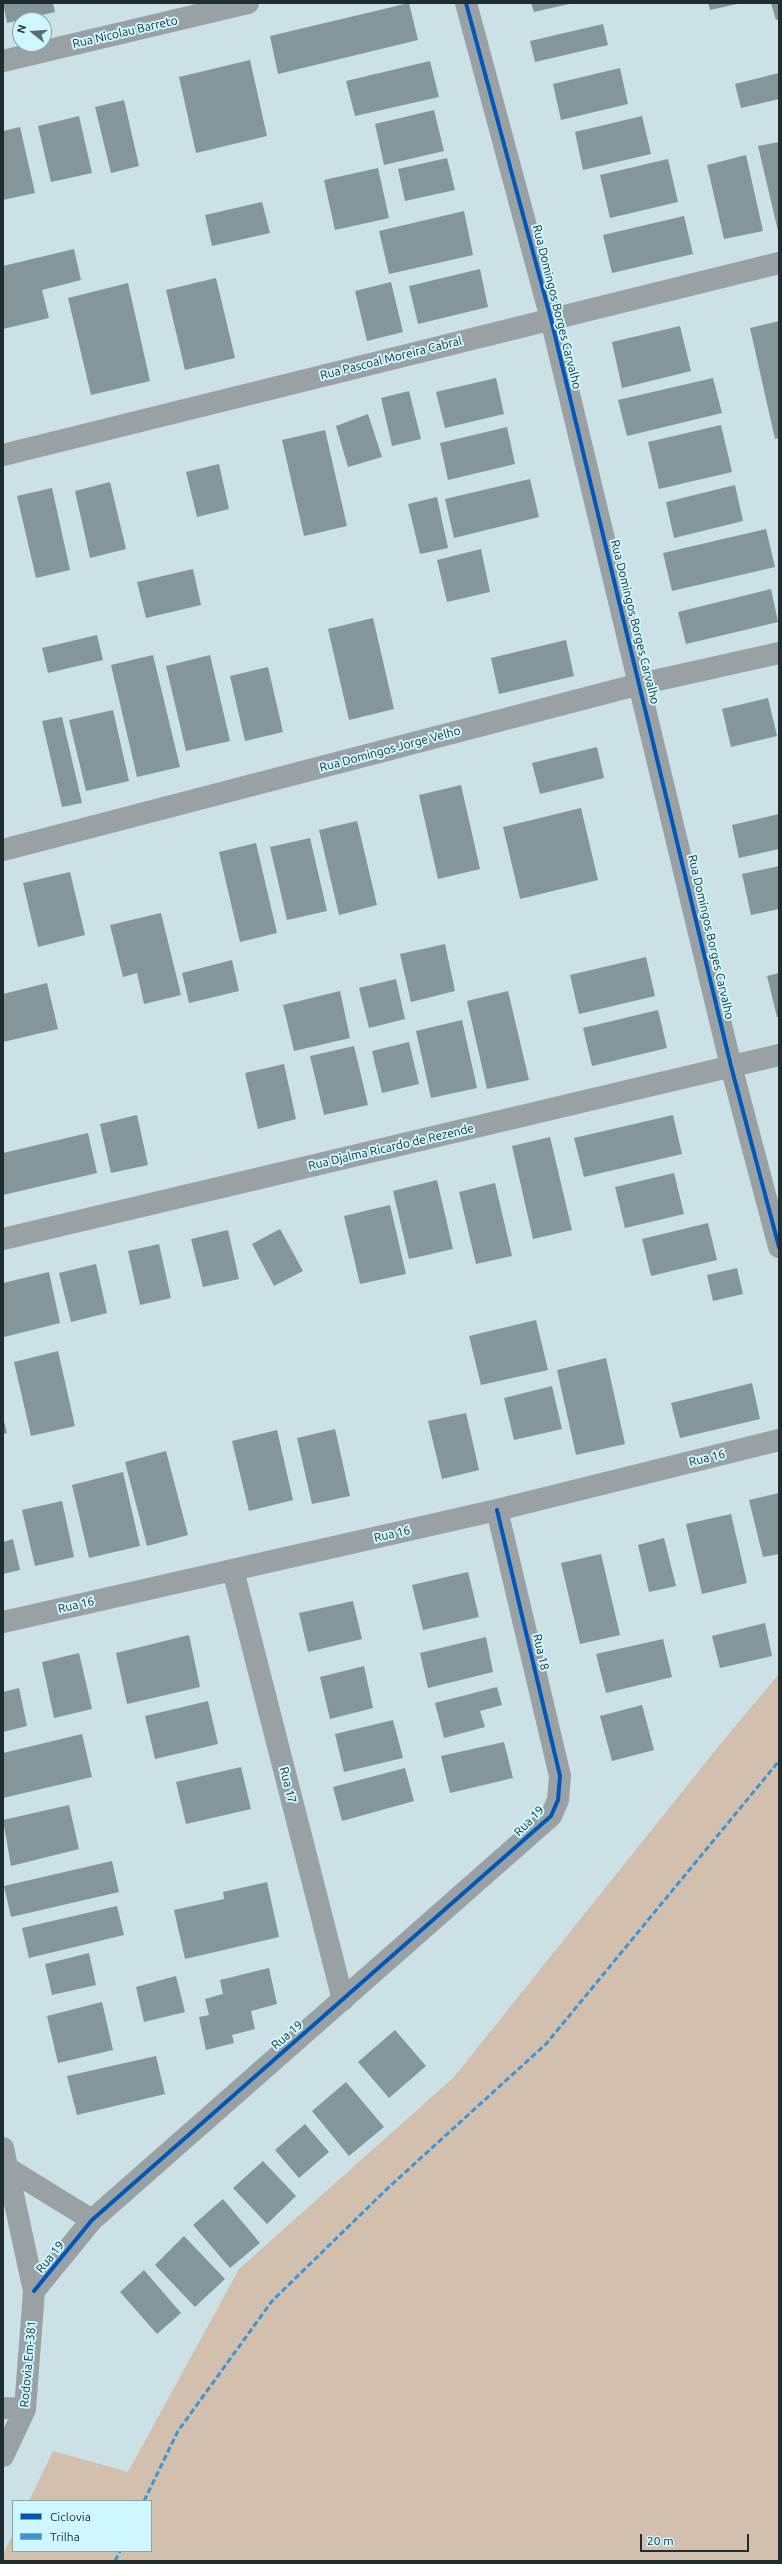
<!DOCTYPE html>
<html>
<head>
<meta charset="utf-8">
<style>
  body { margin:0 }
  #map { position:relative; width:782px; height:2564px; overflow:hidden; background:#cbe1e5; font-family:Ubuntu,sans-serif }
  canvas { display:block }
  .frame { position:absolute; inset:0; border:4px solid #1d2d30; pointer-events:none }
  .legend { position:absolute; left:12px; top:2500px; width:140px; height:52px; box-sizing:border-box; background:#cdf6fe; border:1px solid #87a6ac; margin:0; padding:5px 7px; list-style:none; font-size:12px; color:#1d2d30 }
  .legend li { display:flex; align-items:center; gap:8px; height:20px }
  .legend b { width:20px; border:1px solid #87a6ac }
  .north { position:absolute; left:12px; top:12px; width:40px; height:40px; box-sizing:border-box; background:#cdf6fe; border:1px solid #87a6ac; border-radius:50%; rotate:287deg; font-size:11px; font-weight:700; line-height:16px; text-align:center; color:#1d2d30 }
  .north::after { content:''; display:block; margin:auto; width:14px; height:18px; background:#5a6c6f; clip-path:polygon(50% 0,100% 100%,50% 72%,0 100%) }
  .scale { position:absolute; left:640px; top:2534px; width:109px; height:18px; box-sizing:border-box; border:2px solid #1d2d30; border-top:0; padding-left:5px; font-size:12px; line-height:14px; white-space:nowrap; color:#1d2d30; -webkit-text-stroke:3px #cdf6fe; paint-order:stroke }
</style>
</head>
<body>
<div id="map">
<canvas width="782" height="2564"></canvas>
<div class="frame"></div>
<ul class="legend">
<li><b style="height:5px;background:#0057b8"></b>Ciclovia</li>
<li><b style="height:5px;background:#3a96d7"></b>Trilha</li>
</ul>
<div class="north">N</div>
<div class="scale">20 m</div>
</div>
<script>
const ctx = document.querySelector('canvas').getContext('2d');
ctx.lineJoin = 'round';
function fill(path, color) { ctx.fillStyle = color; ctx.fill(path, 'evenodd'); }
const shape = rows => new Path2D(rows.map(r => 'M' + r).join(''));
function trace(path, color, width, dash) { ctx.strokeStyle = color; ctx.lineWidth = width; ctx.lineCap = dash ? 'butt' : 'round'; ctx.setLineDash(dash || []); ctx.stroke(path); }
function drawText(font, color, halo, rows, align = 'center') {
  ctx.font = font + ' Ubuntu,sans-serif'; ctx.lineWidth = 4; ctx.setLineDash([]); ctx.textBaseline = 'middle'; ctx.strokeStyle = halo; ctx.fillStyle = color; for (const [text, x, y, turn = 0] of rows) {
    ctx.save(); ctx.translate(x, y); ctx.rotate((+turn || 0) * Math.PI / 180); ctx.textAlign = isNaN(turn) ? turn : align; if (halo) ctx.strokeText(text, 0, 0); ctx.fillText(text, 0, 0); ctx.restore();
  }
}
fill(shape([
  [779,1674,779,2561,3,2561,3,2555,13,2533,13,2551,151,2551,151,2501,29,2501,53,2451,128,2472,239,2269,454,2077,721,1743]
]), '#d3bfae');
fill(shape([
  [3,3,53,3,55,12,7,23],
  [409,3,418,40,278,74,270,36],
  [531,3,569,3,569,4,534,12],
  [708,3,736,3,737,4,710,10],
  [771,3,779,3,779,19,776,20],
  [603,24,608,45,535,62,530,41],
  [250,60,267,136,196,153,179,77],
  [430,61,439,97,355,116,346,81],
  [620,68,628,104,561,120,553,84],
  [779,73,779,99,741,108,735,84],
  [124,100,139,166,111,173,95,107],
  [434,110,444,151,384,165,375,124],
  [79,116,92,173,51,182,38,126],
  [642,116,651,154,583,170,575,132],
  [20,127,35,193,3,200,3,131],
  [779,142,779,230,778,231,758,146],
  [746,155,763,231,724,239,707,165],
  [447,158,455,190,405,201,398,169],
  [668,159,678,202,610,218,600,175],
  [378,168,389,218,335,230,324,180],
  [262,202,270,233,212,246,205,215],
  [464,211,473,255,389,274,379,231],
  [684,216,693,254,612,273,603,235],
  [74,249,81,280,42,290,49,318,3,329,3,266],
  [480,269,488,307,418,324,409,286],
  [216,278,235,358,185,370,166,290],
  [391,282,403,332,367,341,355,291],
  [128,283,150,381,91,395,68,298],
  [779,321,779,438,775,439,750,328],
  [680,326,691,371,622,388,612,342],
  [496,378,504,414,445,428,436,392],
  [713,378,722,413,627,436,618,400],
  [409,391,421,439,392,446,381,398],
  [368,414,382,457,348,467,336,426],
  [721,425,732,472,659,489,648,442],
  [507,427,515,464,448,480,440,443],
  [325,430,347,526,304,536,282,440],
  [219,464,229,509,197,517,186,472],
  [530,479,539,517,454,538,445,499],
  [110,482,126,549,90,558,75,491],
  [735,485,743,521,674,538,666,502],
  [52,488,70,570,36,578,17,496],
  [437,497,448,548,420,554,408,504],
  [766,529,775,567,672,591,663,553],
  [481,549,490,592,447,602,437,560],
  [193,569,201,605,146,618,137,582],
  [771,589,778,622,686,644,678,612],
  [373,618,394,709,349,720,328,629],
  [97,635,103,660,48,673,42,648],
  [566,640,574,676,499,694,491,658],
  [153,655,180,767,137,777,111,665],
  [210,655,230,741,186,751,166,666],
  [268,667,283,732,245,741,230,676],
  [768,698,777,736,731,747,722,709],
  [113,710,129,781,86,791,69,720],
  [62,717,82,803,62,807,42,721],
  [597,747,604,778,540,794,532,763],
  [461,785,480,869,438,879,419,795],
  [581,808,598,880,520,899,503,827],
  [779,814,779,849,739,858,732,825],
  [357,821,377,905,339,915,319,830],
  [310,838,327,911,287,920,270,847],
  [256,843,277,933,240,942,219,852],
  [779,866,779,909,751,915,742,874],
  [70,872,85,935,38,947,23,883],
  [161,913,181,995,144,1004,137,973,123,977,110,925],
  [445,944,455,991,411,1002,400,954],
  [646,957,655,996,579,1014,570,975],
  [232,960,239,991,189,1003,182,973],
  [779,973,779,1017,777,1017,767,976],
  [396,979,405,1019,369,1028,359,988],
  [47,983,58,1029,3,1042,3,994],
  [340,991,350,1038,294,1051,283,1005],
  [508,991,529,1080,487,1089,467,1001],
  [658,1010,667,1048,592,1066,583,1028],
  [462,1020,477,1088,431,1098,416,1031],
  [409,1042,419,1084,382,1093,372,1051],
  [354,1046,368,1105,324,1115,310,1056],
  [284,1064,296,1119,258,1129,245,1073],
  [137,1115,148,1165,111,1173,100,1124],
  [673,1115,682,1154,584,1177,574,1138],
  [88,1133,97,1173,3,1195,3,1153],
  [550,1137,572,1230,533,1239,512,1146],
  [674,1173,684,1214,625,1228,615,1187],
  [437,1180,453,1249,409,1259,393,1191],
  [495,1183,512,1256,476,1264,459,1192],
  [390,1205,406,1274,360,1284,344,1216],
  [708,1223,717,1260,651,1276,642,1239],
  [280,1229,303,1271,274,1286,252,1244],
  [228,1230,239,1279,203,1287,191,1239],
  [159,1244,171,1298,140,1305,128,1251],
  [96,1264,107,1313,71,1322,59,1273],
  [737,1268,743,1294,713,1301,707,1275],
  [49,1272,60,1323,4,1337,3,1283],
  [536,1320,548,1370,481,1385,469,1336],
  [58,1351,75,1426,31,1436,14,1362],
  [606,1358,625,1444,576,1455,557,1370],
  [752,1383,760,1419,680,1438,671,1403],
  [552,1386,562,1429,514,1440,504,1398],
  [466,1413,479,1470,442,1479,428,1421],
  [3,1417,7,1433,3,1434],
  [335,1429,350,1496,312,1504,297,1438],
  [277,1430,293,1500,249,1511,232,1441],
  [166,1451,188,1535,147,1546,125,1462],
  [123,1472,140,1546,89,1558,72,1485],
  [779,1493,779,1554,763,1557,749,1500],
  [62,1501,74,1557,35,1566,22,1510],
  [731,1514,747,1583,702,1594,686,1524],
  [664,1538,676,1586,649,1592,638,1545],
  [13,1539,20,1570,3,1574,3,1542],
  [601,1554,620,1635,580,1644,561,1563],
  [468,1572,479,1617,423,1630,412,1585],
  [353,1601,362,1639,308,1652,299,1613],
  [765,1623,772,1656,720,1668,712,1636],
  [189,1635,200,1687,127,1704,116,1653],
  [486,1637,493,1672,428,1688,420,1653],
  [663,1639,672,1677,606,1693,596,1654],
  [79,1653,92,1709,54,1718,42,1662],
  [364,1666,373,1708,330,1719,320,1677],
  [497,1687,502,1705,480,1711,485,1727,444,1738,435,1703],
  [19,1688,27,1726,3,1732,3,1692],
  [208,1701,218,1744,155,1759,145,1716],
  [642,1705,654,1750,612,1761,600,1716],
  [393,1720,403,1758,344,1772,335,1734],
  [82,1734,92,1777,3,1798,3,1753],
  [504,1742,513,1778,450,1793,441,1756],
  [241,1767,251,1809,186,1824,176,1782],
  [405,1768,414,1801,342,1821,333,1787],
  [69,1805,79,1849,11,1866,3,1820],
  [112,1861,119,1892,11,1917,4,1886],
  [267,1882,279,1937,185,1959,174,1910,224,1899,223,1892],
  [117,1906,124,1935,29,1958,22,1928],
  [89,1953,96,1985,52,1995,45,1964],
  [269,1968,277,2004,251,2011,255,2029,232,2035,234,2043,206,2050,199,2017,209,2015,205,1999,223,1994,220,1980],
  [176,1976,185,2012,144,2022,136,1987],
  [102,2002,113,2050,58,2063,47,2016],
  [395,2030,426,2066,389,2098,358,2062],
  [156,2056,165,2094,77,2115,67,2076],
  [346,2082,384,2127,349,2156,312,2111],
  [305,2124,329,2152,299,2178,275,2150],
  [263,2161,296,2196,267,2224,233,2188],
  [223,2199,260,2243,230,2268,193,2225],
  [184,2236,225,2279,195,2307,155,2265],
  [144,2270,181,2313,157,2334,120,2292]
]), '#85969a');
trace(shape([
  [466,3,551,319,731,1066,779,1247],
  [3,61,248,3],
  [3,455,779,263],
  [3,850,640,684,779,653],
  [3,1239,779,1055],
  [233,1570,343,2000],
  [3,1622,497,1510,779,1440],
  [3,2148,34,2291,25,2409,3,2456],
  [6,2167,92,2220],
  [34,2291,92,2220,551,1816,558,1800,560,1776,497,1510],
  [3,2408,25,2409]
]), '#99a1a4', 22);
trace(shape([
  [144,2501,178,2431,272,2301,389,2187,546,2044,779,1761],
  [115,2561,120,2551]
]), '#3a96d7', 3, [6, 3]);
trace(shape([
  [466,3,551,319,731,1066,779,1247],
  [34,2291,92,2220,551,1816,558,1800,560,1776,497,1510]
]), '#0057b8', 4);
drawText('12px', '#1d2d30', '#cdf6fe', [
  ["Rua Nicolau Barreto",125,32,-13],
  ["Rua Domingos Borges Carvalho",557,307,76],
  ["Rua Pascoal Moreira Cabral",391,358,-14],
  ["Rua Domingos Borges Carvalho",635,622,76],
  ["Rua Domingos Jorge Velho",390,749,-15],
  ["Rua Domingos Borges Carvalho",711,937,77],
  ["Rua Djalma Ricardo de Rezende",391,1147,-13],
  ["Rua 16",707,1458,-14],
  ["Rua 16",392,1534,-13],
  ["Rua 16",76,1605,-13],
  ["Rua 18",541,1652,77],
  ["Rua 17",288,1785,76],
  ["Rua 19",529,1821,-46],
  ["Rua 19",287,2035,-41],
  ["Rua 19",50,2257,-51],
  ["Rodovia Em-381",28,2364,-85]
]);
</script>
</body>
</html>
